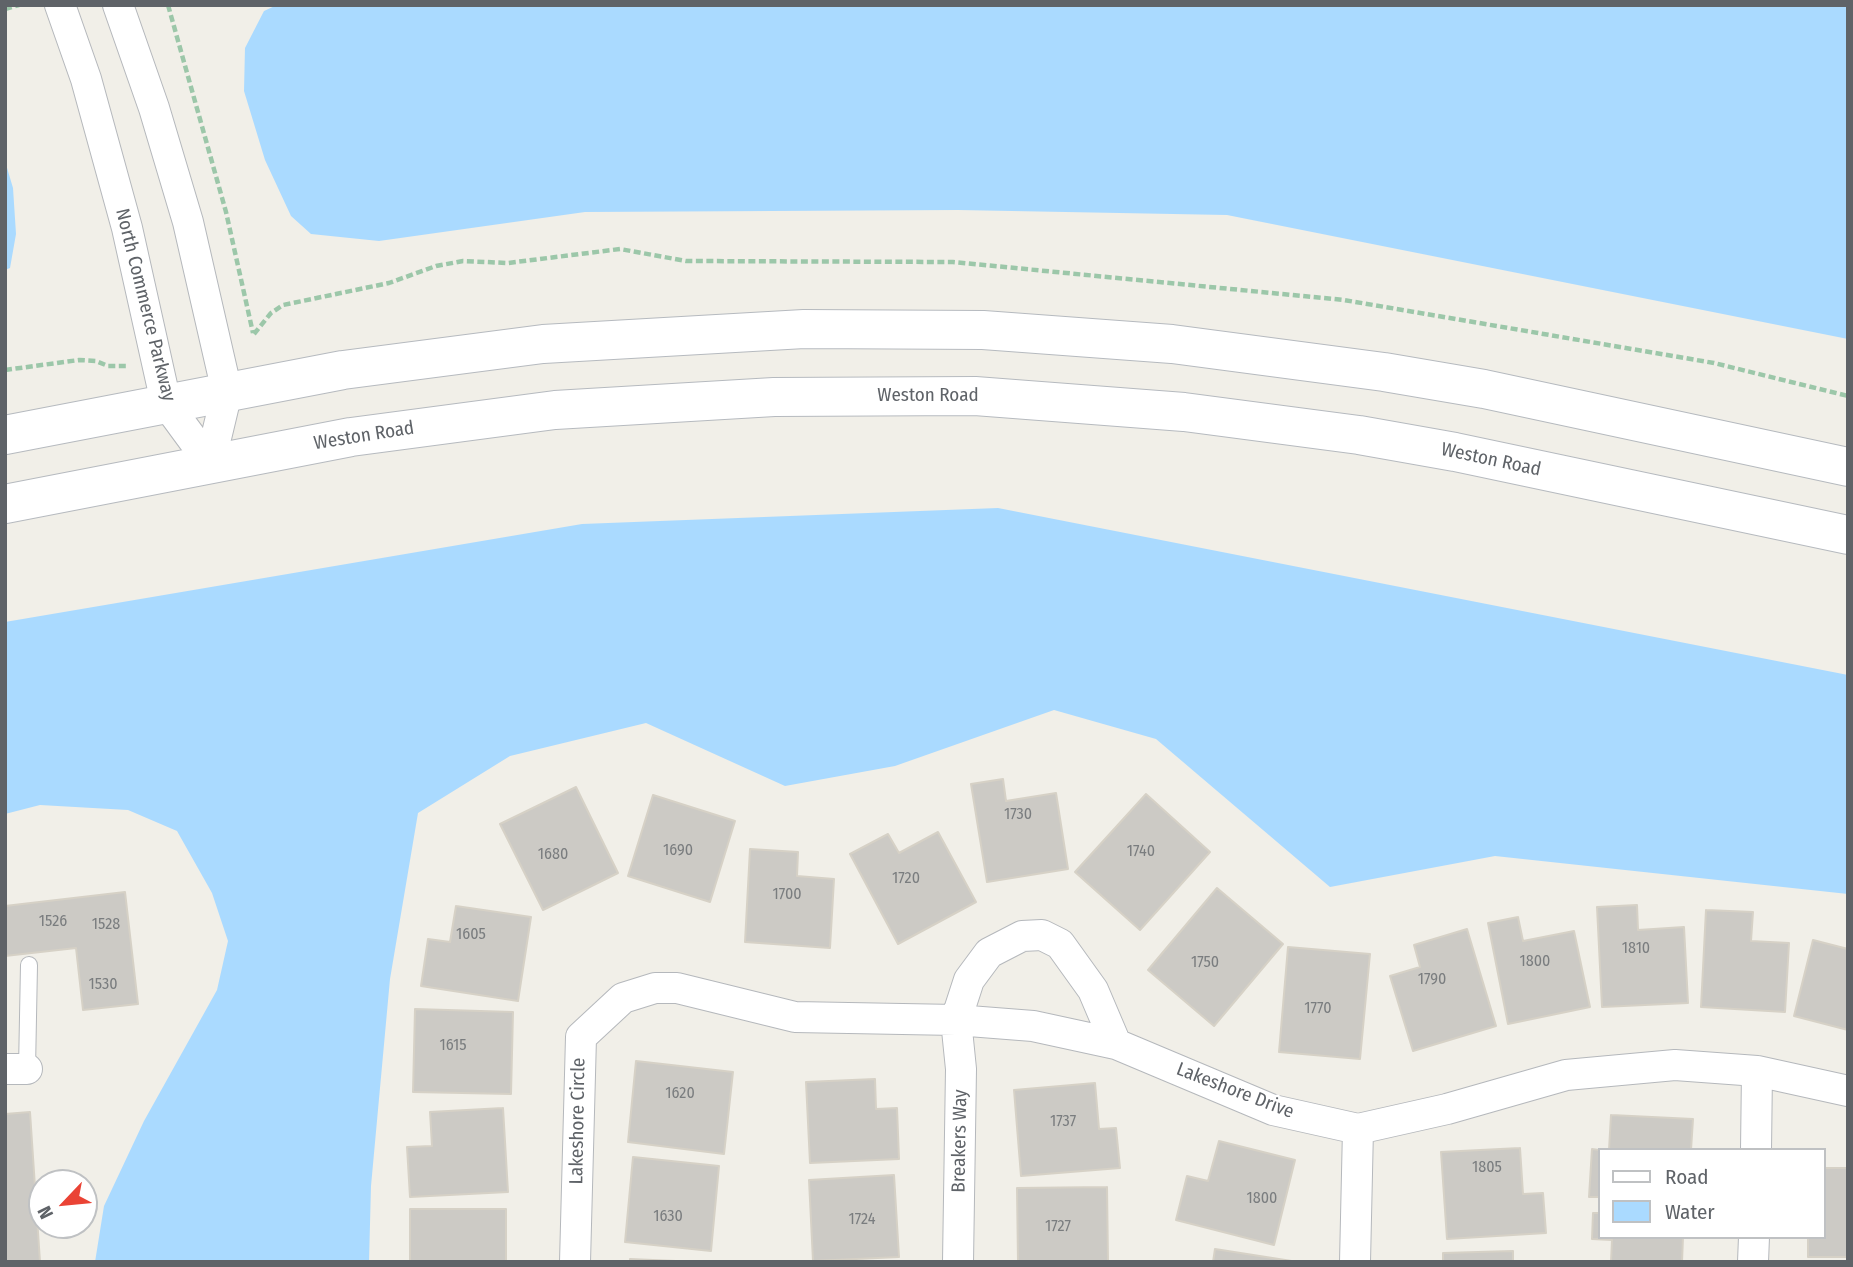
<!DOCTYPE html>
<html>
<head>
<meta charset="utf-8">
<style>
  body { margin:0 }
  #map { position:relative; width:1853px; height:1267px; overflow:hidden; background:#f1efe8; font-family:"Fira Sans Condensed",sans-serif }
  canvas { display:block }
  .frame { position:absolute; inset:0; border:7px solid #5f6368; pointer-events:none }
  .legend { position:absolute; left:1598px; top:1148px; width:228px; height:91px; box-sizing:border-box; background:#fff; border:2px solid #bfc1c3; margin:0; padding:9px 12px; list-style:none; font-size:21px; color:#5f6368 }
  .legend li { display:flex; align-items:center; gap:14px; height:35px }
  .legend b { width:35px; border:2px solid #bfc1c3 }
  .north { position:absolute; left:28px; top:1169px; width:70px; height:70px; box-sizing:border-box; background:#fff; border:2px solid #bfc1c3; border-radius:50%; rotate:244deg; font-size:19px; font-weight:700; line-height:28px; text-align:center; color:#5f6368 }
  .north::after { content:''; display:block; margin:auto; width:24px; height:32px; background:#ea4335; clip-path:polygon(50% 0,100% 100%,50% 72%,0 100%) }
</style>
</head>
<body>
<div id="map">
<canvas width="1853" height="1267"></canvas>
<div class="frame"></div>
<ul class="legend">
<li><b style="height:9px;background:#fff"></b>Road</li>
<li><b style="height:19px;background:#aadaff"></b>Water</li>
</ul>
<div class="north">N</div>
</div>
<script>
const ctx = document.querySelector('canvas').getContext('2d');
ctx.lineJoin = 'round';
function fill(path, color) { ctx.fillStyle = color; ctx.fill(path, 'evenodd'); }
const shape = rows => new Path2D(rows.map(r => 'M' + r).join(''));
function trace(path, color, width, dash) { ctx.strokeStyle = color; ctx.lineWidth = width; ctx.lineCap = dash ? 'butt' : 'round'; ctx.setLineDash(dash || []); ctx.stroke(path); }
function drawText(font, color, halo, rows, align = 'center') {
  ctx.font = font + ' "Fira Sans Condensed",sans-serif'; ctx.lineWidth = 5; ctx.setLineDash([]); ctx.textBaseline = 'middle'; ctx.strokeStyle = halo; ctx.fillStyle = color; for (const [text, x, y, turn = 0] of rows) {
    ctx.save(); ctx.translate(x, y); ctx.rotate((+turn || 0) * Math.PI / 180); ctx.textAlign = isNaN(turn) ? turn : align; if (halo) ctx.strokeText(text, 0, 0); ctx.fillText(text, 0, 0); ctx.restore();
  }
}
fill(shape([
  [277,5,1848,5,1848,339,1227,215,958,210,585,212,379,241,311,234,291,216,265,160,244,91,245,48,264,11],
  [5,161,13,188,16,234,10,268,5,270],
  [998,508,1848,675,1848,894,1495,856,1330,887,1156,739,1054,710,895,766,785,786,646,723,510,756,418,813,390,979,371,1186,369,1262,95,1262,104,1206,144,1121,217,990,228,941,212,893,177,831,128,810,40,805,5,814,5,622,582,524]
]), '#aadaff');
const building = shape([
  [1003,779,1006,801,1056,793,1068,869,987,882,971,784,1003,779],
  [576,787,618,873,543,910,500,824,576,787],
  [1146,794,1210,852,1140,930,1075,872,1146,794],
  [653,795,735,821,710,902,628,876,653,795],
  [938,832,976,902,898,944,850,854,888,834,899,853,938,832],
  [750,849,798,852,797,876,834,879,830,948,745,942,750,849],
  [1217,888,1283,944,1214,1026,1148,970,1217,888],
  [125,892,138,1004,83,1010,76,948,5,956,5,906,125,892],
  [1637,905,1638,930,1684,927,1688,1003,1602,1007,1597,907,1637,905],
  [456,906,531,917,518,1001,421,986,428,939,450,942,456,906],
  [1706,910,1753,912,1751,941,1789,943,1785,1012,1701,1007,1706,910],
  [1518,917,1523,941,1574,931,1590,1007,1508,1024,1488,923,1518,917],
  [1467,929,1496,1026,1413,1051,1390,976,1420,967,1414,945,1467,929],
  [1813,940,1848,949,1848,1030,1794,1016,1813,940],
  [1288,947,1370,954,1360,1059,1279,1052,1288,947],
  [415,1009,513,1012,511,1094,413,1092,415,1009],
  [636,1061,733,1072,724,1154,628,1142,636,1061],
  [875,1079,876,1109,897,1108,899,1159,810,1163,806,1082,875,1079],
  [1095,1083,1099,1129,1116,1128,1120,1168,1021,1176,1014,1090,1095,1083],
  [503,1108,508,1192,410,1197,407,1147,432,1146,430,1112,503,1108],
  [30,1112,40,1262,5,1262,5,1114,30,1112],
  [1611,1115,1693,1119,1691,1150,1609,1150,1611,1115],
  [1219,1141,1295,1160,1274,1245,1176,1220,1187,1176,1208,1181,1219,1141],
  [1520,1148,1523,1194,1543,1193,1546,1233,1447,1239,1441,1152,1520,1148],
  [1592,1149,1599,1150,1599,1197,1589,1197,1592,1149],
  [633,1157,719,1166,711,1251,625,1242,633,1157],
  [1823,1168,1848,1168,1848,1257,1808,1257,1808,1237,1823,1237,1823,1168],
  [894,1175,899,1257,813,1261,809,1180,894,1175],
  [1107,1187,1108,1262,1018,1262,1017,1188,1107,1187],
  [410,1209,506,1209,506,1262,410,1262,410,1209],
  [1593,1213,1599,1213,1599,1237,1683,1237,1682,1262,1611,1262,1612,1240,1592,1239,1593,1213],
  [1215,1249,1298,1262,1213,1262,1215,1249],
  [1513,1251,1513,1262,1443,1262,1443,1253,1513,1251],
  [630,1259,699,1262,630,1262,630,1259]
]);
fill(building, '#cccac5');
trace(building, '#d6d1c6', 2);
const lane = shape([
  [27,1069,29,965]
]);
const street = shape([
  [60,5,86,79,127,228,166,403,210,463],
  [118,5,154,108,188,222,227,392,210,463],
  [5,1069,27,1069],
  [1756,1150,1757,1071],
  [575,1262,581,1037,623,998,655,988,677,988,795,1017,956,1020,1033,1026,1116,1044,1273,1110,1358,1129,1447,1109,1566,1075,1675,1065,1757,1071,1848,1091],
  [958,1262,961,1069,956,1020,969,980,989,953,1022,936,1042,935,1060,944,1093,990,1116,1044],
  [1355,1262,1358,1129],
  [1753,1262,1754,1237]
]);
const secondary = shape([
  [5,435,343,370,543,344,804,329,983,330,1172,344,1384,372,1484,389,1848,467],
  [5,504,351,437,555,410,774,397,975,396,1184,412,1359,435,1455,452,1848,535]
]);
trace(lane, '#b5b8bc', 18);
trace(street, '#b5b8bc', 32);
trace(secondary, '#b6babf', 40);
trace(shape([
  [168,5,226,212,253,333],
  [5,9,19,5],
  [254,334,271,313,283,305,389,283,436,266,463,261,508,263,620,249,686,261,953,262,1344,300,1714,363,1848,396],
  [5,370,79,360,96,361,108,366,128,366]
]), '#9cc7a9', 4.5, [7, 3.5]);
trace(lane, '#fff', 16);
trace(street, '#fff', 30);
trace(secondary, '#fff', 38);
drawText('16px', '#7a7d7f', null, [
  ["1730",1018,815],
  ["1690",678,851],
  ["1740",1141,852],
  ["1680",553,855],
  ["1720",906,879],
  ["1700",787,895],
  ["1526",53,922],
  ["1528",106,925],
  ["1605",471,935],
  ["1810",1636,949],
  ["1800",1535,962],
  ["1750",1205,963],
  ["1790",1432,980],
  ["1530",103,985],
  ["1770",1318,1009],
  ["1615",453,1046],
  ["1620",680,1094],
  ["1737",1063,1122],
  ["1805",1487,1168],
  ["1800",1262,1199],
  ["1630",668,1217],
  ["1724",862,1220],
  ["1727",1058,1227]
]);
drawText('19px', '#5f6368', '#fff', [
  ["North Commerce Parkway",145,305,76],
  ["Weston Road",928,396],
  ["Weston Road",364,436,-9],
  ["Weston Road",1491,460,12],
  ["Lakeshore Drive",1235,1091,21],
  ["Lakeshore Circle",578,1121,-89],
  ["Breakers Way",960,1141,-89]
]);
</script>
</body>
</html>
